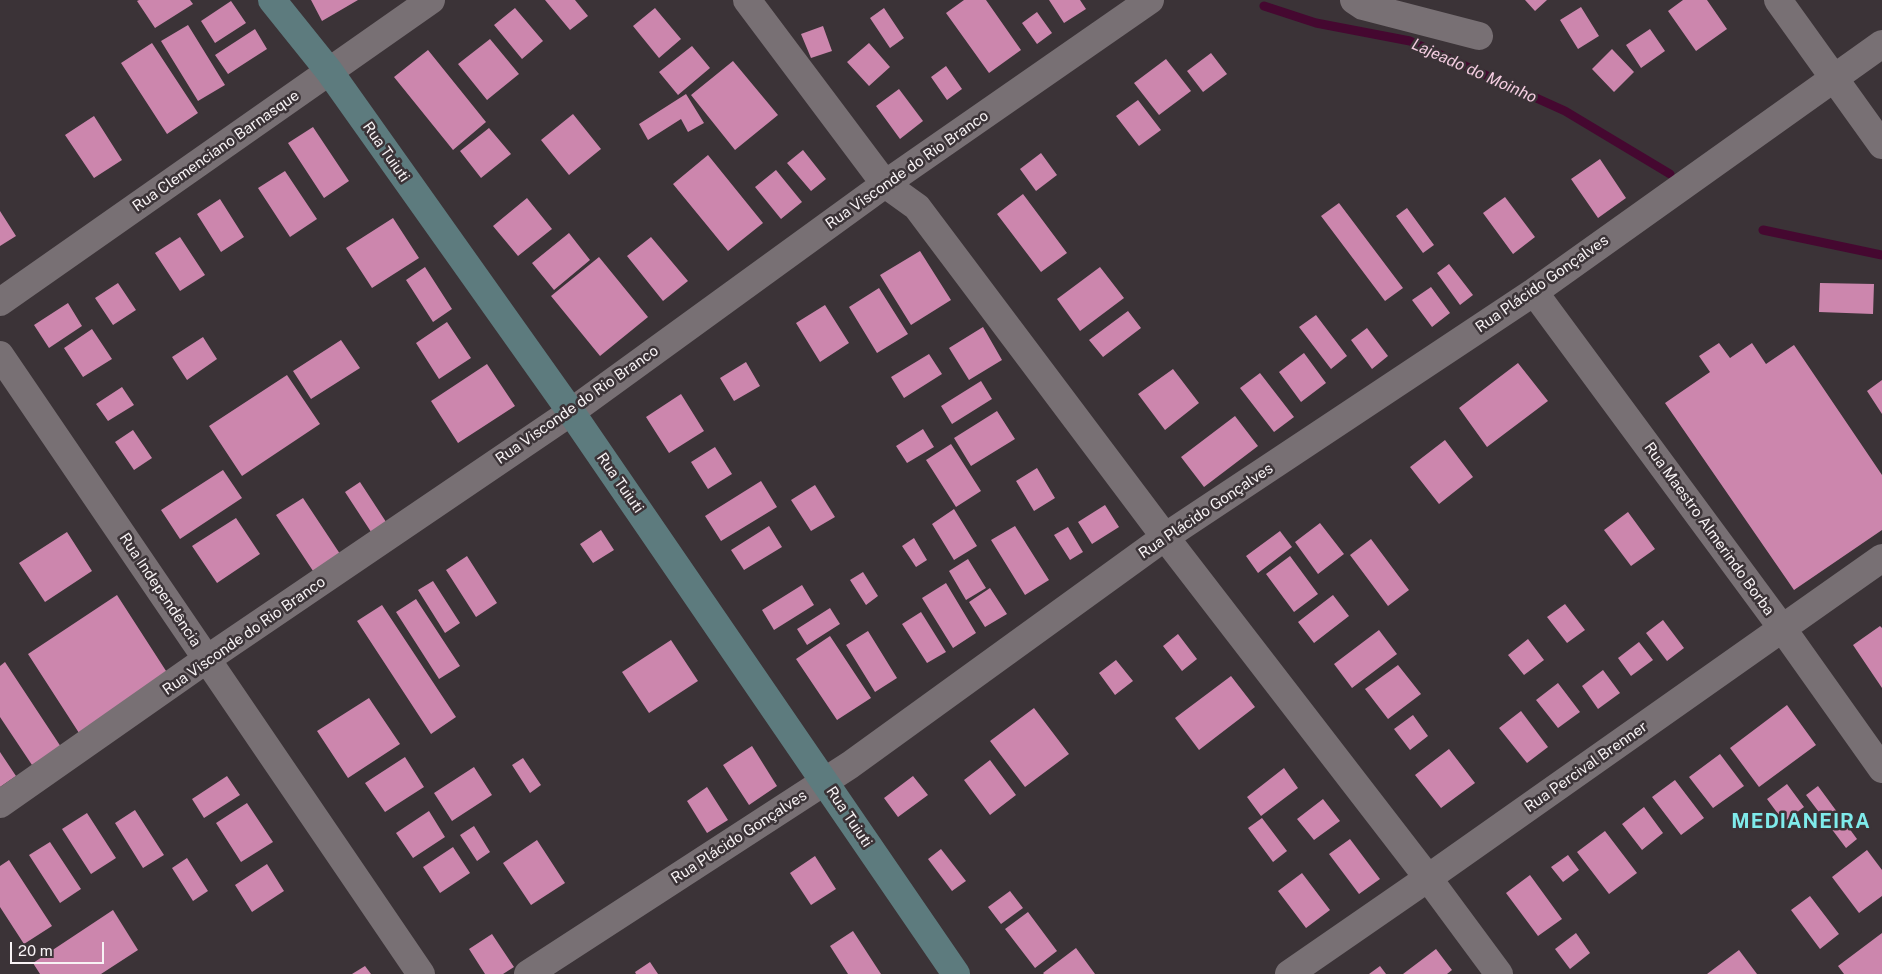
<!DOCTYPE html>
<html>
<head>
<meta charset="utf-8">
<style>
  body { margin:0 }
  #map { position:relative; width:1882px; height:974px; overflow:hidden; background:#3b3337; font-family:"Public Sans",sans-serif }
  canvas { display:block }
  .scale { position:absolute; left:10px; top:942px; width:94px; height:22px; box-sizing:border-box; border:2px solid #f8f3f5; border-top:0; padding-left:6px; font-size:15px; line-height:18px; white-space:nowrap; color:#f8f3f5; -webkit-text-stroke:4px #3b3337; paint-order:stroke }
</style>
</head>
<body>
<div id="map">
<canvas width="1882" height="974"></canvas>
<div class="scale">20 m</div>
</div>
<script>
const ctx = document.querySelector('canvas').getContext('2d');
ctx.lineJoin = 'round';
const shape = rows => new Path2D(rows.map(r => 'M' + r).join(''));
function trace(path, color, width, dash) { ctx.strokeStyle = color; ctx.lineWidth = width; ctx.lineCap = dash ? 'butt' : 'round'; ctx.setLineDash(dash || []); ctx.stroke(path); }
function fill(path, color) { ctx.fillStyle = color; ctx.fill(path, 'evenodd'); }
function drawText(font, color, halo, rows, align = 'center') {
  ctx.font = font + ' "Public Sans",sans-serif'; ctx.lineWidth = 5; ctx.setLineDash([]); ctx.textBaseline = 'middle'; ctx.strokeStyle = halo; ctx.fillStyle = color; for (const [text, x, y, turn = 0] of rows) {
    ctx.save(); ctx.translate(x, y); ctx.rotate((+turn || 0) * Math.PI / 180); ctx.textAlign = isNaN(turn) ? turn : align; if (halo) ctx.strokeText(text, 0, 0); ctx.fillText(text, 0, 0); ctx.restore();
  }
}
trace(shape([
  [1264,6,1316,23,1410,41,1565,111,1670,174],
  [1763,230,1882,255]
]), '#450830', 9);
fill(shape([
  [139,0,190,0,193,4,155,28,137,1],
  [311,0,358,0,322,21],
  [545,0,575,0,588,16,570,30],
  [964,0,986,0,1021,50,989,73,946,13],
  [1049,0,1080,0,1086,9,1064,23],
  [1525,0,1547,0,1535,11],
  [1683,0,1707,0,1727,29,1696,51,1668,11],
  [231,1,246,23,215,43,201,21],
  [1581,7,1599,36,1578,49,1560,20],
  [515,8,543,41,522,59,494,25],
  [655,8,681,39,659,58,633,26],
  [884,8,904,38,890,48,870,18],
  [1037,12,1052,33,1037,44,1022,23],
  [188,25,225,85,198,101,161,41],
  [823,26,832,51,811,58,801,34],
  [255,29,267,49,228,74,215,55],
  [1650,29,1665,51,1641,68,1626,45],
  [490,39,519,74,487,100,458,64],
  [152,43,198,113,167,134,121,63],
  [869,43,890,67,869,86,847,62],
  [692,46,710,68,678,95,659,72],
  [1612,49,1634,72,1614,92,1592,69],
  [428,50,486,122,453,150,394,77],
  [1211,53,1227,74,1203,92,1187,71],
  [1166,59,1191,91,1159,115,1134,83],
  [733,61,778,115,735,150,691,95],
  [946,66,962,89,947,100,931,77],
  [899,89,923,121,900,139,876,106],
  [686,94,704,123,688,132,681,119,648,140,639,124],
  [1138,100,1161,130,1139,146,1116,116],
  [573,114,601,149,569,175,541,140],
  [94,116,122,160,94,178,65,135],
  [313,127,349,181,324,198,288,143],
  [489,128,511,154,481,178,460,151],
  [803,150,826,179,811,191,787,163],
  [1041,153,1057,175,1036,191,1020,169],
  [708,155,763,223,728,251,673,184],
  [1600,159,1626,198,1598,218,1571,179],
  [776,170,802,202,781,219,755,187],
  [285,171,317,219,290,237,258,188],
  [1023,194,1067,253,1041,272,997,214],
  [1505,197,1535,237,1513,254,1483,213],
  [527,198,552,229,518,256,493,226],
  [220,199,244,237,221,252,197,214],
  [1339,203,1403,288,1385,301,1321,216],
  [1407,208,1434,245,1423,253,1396,216],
  [0,211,16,236,0,246],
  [393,218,419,258,372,288,346,248],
  [569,233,590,260,554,290,532,263],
  [180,237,205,275,180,291,155,253],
  [651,237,688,281,663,301,627,256],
  [920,251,951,300,911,325,880,275],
  [599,257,648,317,600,356,551,296],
  [1449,264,1473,295,1460,305,1437,273],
  [425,267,452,309,433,322,406,280],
  [1100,267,1124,298,1080,331,1057,299],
  [118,283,136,310,113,325,95,298],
  [1820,283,1874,284,1873,314,1819,312],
  [1431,287,1450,313,1432,327,1412,300],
  [879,288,908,334,877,353,849,307],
  [68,303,82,326,49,348,34,325],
  [825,305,849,343,820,362,796,323],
  [1128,311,1141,328,1103,357,1089,340],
  [1316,315,1347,356,1331,369,1299,327],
  [447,322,471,358,439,379,416,343],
  [983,327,1002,360,969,380,949,348],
  [1367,328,1388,356,1372,369,1351,340],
  [92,329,112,359,83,377,64,348],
  [203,337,217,359,187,380,172,357],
  [341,340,360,368,311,399,293,371],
  [1719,343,1730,358,1752,343,1766,364,1794,345,1882,475,1882,530,1794,590,1665,403,1710,372,1699,356],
  [1304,353,1326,383,1301,402,1279,372],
  [929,354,942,374,904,398,891,377],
  [746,362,760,386,734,401,720,378],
  [1518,363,1548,401,1487,447,1459,408],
  [487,364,515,406,458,443,431,401],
  [1173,369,1199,403,1165,430,1138,394],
  [1260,373,1294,417,1274,432,1240,388],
  [287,375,320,424,242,476,209,426],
  [1882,380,1882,414,1867,391],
  [981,381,992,399,952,424,941,406],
  [122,387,134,405,108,421,96,404],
  [681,394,704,431,669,453,646,417],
  [997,411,1015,439,971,466,954,438],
  [1235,416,1258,446,1204,487,1181,457],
  [923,429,934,447,907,463,896,446],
  [133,430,152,458,134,470,115,442],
  [1445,440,1473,477,1439,504,1410,467],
  [951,444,981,491,956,507,926,460],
  [715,447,732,474,708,489,691,462],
  [1037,468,1055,498,1034,511,1016,481],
  [223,470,242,498,180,539,161,510],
  [761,481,777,507,721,541,705,516],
  [360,482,390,528,375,538,345,492],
  [815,485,835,517,811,531,791,500],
  [303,498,344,560,317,577,276,515],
  [1105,505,1119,527,1092,544,1078,522],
  [954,509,977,546,954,560,932,524],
  [1628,512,1655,549,1631,566,1604,530],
  [236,518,260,554,217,583,192,546],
  [1320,523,1344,554,1318,574,1295,542],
  [769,526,782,547,744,570,731,550],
  [1015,526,1049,580,1025,595,991,540],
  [1068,527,1083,552,1070,560,1054,535],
  [601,530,614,550,593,563,580,544],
  [1280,531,1292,547,1258,573,1246,556],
  [67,532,92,571,45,602,19,563],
  [914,538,927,560,916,567,902,546],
  [1371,539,1409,590,1388,606,1350,555],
  [467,556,497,603,476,617,446,570],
  [1290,556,1318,594,1294,612,1266,574],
  [968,559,986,588,966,600,949,571],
  [863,572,878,596,866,605,850,580],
  [433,581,460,623,445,633,418,590],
  [946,583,976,633,953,648,922,598],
  [802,585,814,605,774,630,762,610],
  [990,588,1007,614,985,627,969,602],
  [117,595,168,674,79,733,28,654],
  [1333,595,1349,616,1314,643,1298,622],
  [416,599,460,666,439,679,396,612],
  [1565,604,1585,630,1567,643,1547,617],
  [382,605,456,717,431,734,357,621],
  [830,608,840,624,807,645,797,629],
  [921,612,946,652,927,663,902,624],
  [1663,620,1684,648,1667,661,1646,633],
  [1880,626,1882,628,1882,688,1853,645],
  [1379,630,1397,654,1352,688,1334,664],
  [868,631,897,678,875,692,846,645],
  [1178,634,1197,659,1182,671,1163,646],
  [830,636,871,698,837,720,796,659],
  [1528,639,1544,660,1524,675,1508,655],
  [671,640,698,681,649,713,622,672],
  [1639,642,1653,660,1631,676,1618,658],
  [1116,660,1133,681,1115,695,1099,673],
  [5,662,61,747,32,765,0,717,0,666],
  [1398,665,1421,694,1388,719,1365,689],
  [1603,670,1620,693,1598,709,1582,686],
  [1231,676,1255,707,1199,750,1175,718],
  [1558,683,1580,712,1558,728,1536,700],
  [369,698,400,744,348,778,317,731],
  [1787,705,1816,745,1759,787,1730,748],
  [1034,708,1069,754,1025,787,990,741],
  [1521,711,1548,747,1527,763,1499,728],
  [1413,715,1428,736,1410,750,1394,729],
  [752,746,777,786,749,805,723,765],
  [1449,749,1475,783,1441,808,1415,775],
  [0,752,16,776,0,787],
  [1720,754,1744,786,1713,808,1689,777],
  [405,757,424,787,385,812,365,783],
  [523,758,541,785,530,793,512,765],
  [990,760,1016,795,990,815,964,780],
  [474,767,492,795,452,821,434,793],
  [1284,768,1298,788,1261,816,1247,797],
  [227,776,240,795,204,818,192,799],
  [913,776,928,795,898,817,884,798],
  [1675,780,1704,818,1681,835,1652,797],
  [1787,784,1804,807,1784,822,1767,799],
  [1818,786,1857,839,1846,848,1806,795],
  [707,787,728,820,707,833,687,801],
  [1323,799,1340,821,1314,840,1297,819],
  [247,803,273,842,241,862,216,823],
  [1644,807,1663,833,1642,850,1622,824],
  [135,810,164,855,143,868,115,823],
  [429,811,445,837,413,858,396,833],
  [87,813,116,858,91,874,62,829],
  [1262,818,1287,851,1273,862,1248,828],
  [474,826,490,852,477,861,460,835],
  [1605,831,1637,873,1609,894,1577,852],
  [1350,839,1380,879,1359,894,1329,854],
  [537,840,565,883,531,905,503,863],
  [50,842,81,889,60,903,29,855],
  [453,847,470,873,440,893,423,867],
  [941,849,966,881,952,891,928,859],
  [1867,850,1882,870,1882,896,1859,913,1832,877],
  [1568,855,1579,870,1563,882,1551,867],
  [815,856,836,889,811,905,790,873],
  [187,858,208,891,193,901,172,868],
  [9,860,52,926,24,944,0,907,0,866],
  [267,864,284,891,252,912,235,885],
  [1302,873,1330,910,1306,928,1278,891],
  [1530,875,1562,919,1538,936,1506,893],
  [1010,891,1023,908,1001,924,988,907],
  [1810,896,1839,934,1820,949,1791,910],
  [113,910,138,950,101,974,40,974,33,963],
  [1028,912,1057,951,1035,968,1005,929],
  [853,931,881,974,848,974,830,946],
  [1576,933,1590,953,1570,969,1555,949],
  [1882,933,1882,974,1844,974,1838,966],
  [492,934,514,967,503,974,485,974,469,949],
  [1076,948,1095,974,1044,974,1043,973],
  [1436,949,1452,970,1447,974,1403,974],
  [1739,950,1757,974,1707,974],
  [650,962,658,974,636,974,635,972],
  [365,966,371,974,352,974],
  [1380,966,1386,974,1369,974]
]), '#cc86ad');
trace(shape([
  [747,0,885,184,917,207,1165,537,1428,878,1499,974],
  [1354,0,1363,6,1479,36],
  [1778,0,1882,145],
  [1534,292,1782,628,1882,769],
  [0,302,431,0],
  [0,355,421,974],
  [0,804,207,659,571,412,885,184,1150,0],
  [528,974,850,765,1165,537,1534,292,1882,44],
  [1289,974,1428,878,1882,558]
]), '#787074', 28);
trace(shape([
  [272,0,329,71,571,412,956,974]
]), '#5d7b7e', 28);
drawText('15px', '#f8f3f5', '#3b3337', [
  ["Rua Clemenciano Barnasque",216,151,-35],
  ["Rua Tuiuti",386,152,55],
  ["Rua Visconde do Rio Branco",907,170,-35],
  ["Rua Plácido Gonçalves",1542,284,-35],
  ["Rua Visconde do Rio Branco",577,405,-35],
  ["Rua Tuiuti",620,483,55],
  ["Rua Plácido Gonçalves",1206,511,-34],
  ["Rua Maestro Almerindo Borba",1709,529,54],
  ["Rua Independência",160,590,56],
  ["Rua Visconde do Rio Branco",244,636,-35],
  ["Rua Percival Brenner",1586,767,-35],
  ["Rua Tuiuti",849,817,56],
  ["Rua Plácido Gonçalves",739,837,-33]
]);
drawText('italic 16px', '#f4cde1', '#3b3337', [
  ["Lajeado do Moinho",1474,71,24]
]);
ctx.letterSpacing = '1px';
drawText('bold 20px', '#7febeb', '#3b3337', [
  ["MEDIANEIRA",1801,822]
]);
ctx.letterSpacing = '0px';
</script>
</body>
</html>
